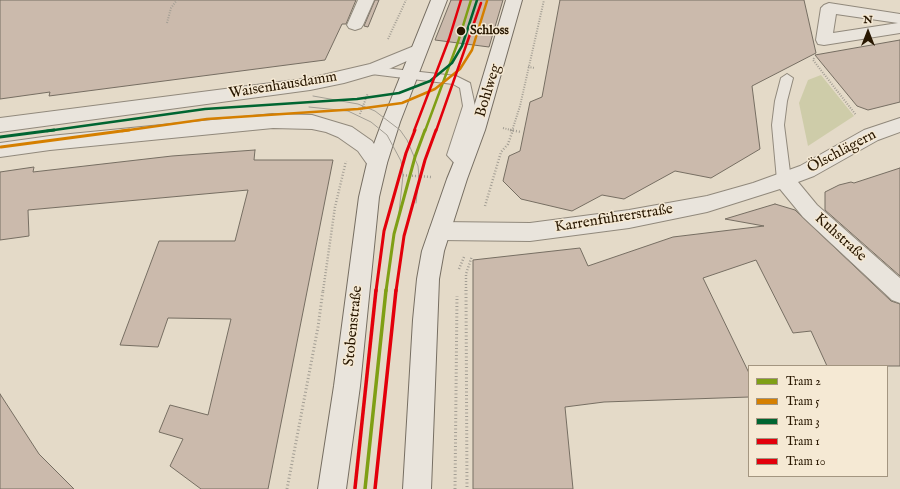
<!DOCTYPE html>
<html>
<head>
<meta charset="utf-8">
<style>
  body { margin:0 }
  #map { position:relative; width:900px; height:489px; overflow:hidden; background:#e4dac8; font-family:"IM FELL English",serif }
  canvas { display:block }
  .legend { position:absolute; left:748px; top:365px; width:140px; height:112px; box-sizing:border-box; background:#f5e9d4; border:1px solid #a39580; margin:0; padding:5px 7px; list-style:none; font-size:12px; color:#291802 }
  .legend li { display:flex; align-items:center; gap:8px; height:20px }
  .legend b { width:20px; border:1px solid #a39580 }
  .north { position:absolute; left:848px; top:12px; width:40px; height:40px; -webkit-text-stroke:3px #f5e9d4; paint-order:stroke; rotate:0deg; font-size:11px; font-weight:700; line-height:16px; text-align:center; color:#291802 }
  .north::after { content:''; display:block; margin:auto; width:14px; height:18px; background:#291802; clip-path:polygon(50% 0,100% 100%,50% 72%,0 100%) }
</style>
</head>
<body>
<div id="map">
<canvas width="900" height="489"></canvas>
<ul class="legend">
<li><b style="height:5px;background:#7f9f15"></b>Tram 2</li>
<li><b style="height:5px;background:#d57f00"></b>Tram 5</li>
<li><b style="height:5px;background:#006531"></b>Tram 3</li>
<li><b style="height:5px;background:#e3000b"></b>Tram 1</li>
<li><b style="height:5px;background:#e3000b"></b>Tram 10</li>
</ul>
<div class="north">N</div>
</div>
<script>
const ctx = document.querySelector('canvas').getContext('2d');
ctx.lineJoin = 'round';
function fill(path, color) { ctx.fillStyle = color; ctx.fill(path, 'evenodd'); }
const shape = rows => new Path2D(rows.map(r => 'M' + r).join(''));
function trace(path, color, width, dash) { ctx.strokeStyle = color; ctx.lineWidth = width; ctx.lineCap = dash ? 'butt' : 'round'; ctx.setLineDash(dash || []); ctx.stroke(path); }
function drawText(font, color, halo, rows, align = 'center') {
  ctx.font = font + ' "IM FELL English",serif'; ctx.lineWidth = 3; ctx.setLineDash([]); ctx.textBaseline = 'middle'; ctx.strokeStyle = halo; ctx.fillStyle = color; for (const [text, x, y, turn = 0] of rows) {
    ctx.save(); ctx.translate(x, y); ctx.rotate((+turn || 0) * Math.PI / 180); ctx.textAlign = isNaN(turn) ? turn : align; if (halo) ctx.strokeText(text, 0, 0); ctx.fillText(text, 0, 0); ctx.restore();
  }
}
fill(shape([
  [821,75,854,116,808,146,799,103,808,80]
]), '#cecca9');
const building = shape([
  [0,0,356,0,346,24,342,24,325,60,49,96,50,92,0,99,0,0],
  [375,0,379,0,368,27,364,26,375,0],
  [451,0,503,0,489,47,435,40,451,0],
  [560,0,804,0,816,53,752,86,760,149,711,178,675,171,624,199,602,195,572,211,521,199,503,181,509,156,520,151,530,102,542,97,560,0],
  [900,40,900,102,868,110,857,106,815,55,900,40],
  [255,150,254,160,333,160,268,489,201,489,170,466,183,439,159,432,170,405,208,415,231,319,168,318,158,347,120,345,159,241,235,241,248,190,28,210,29,236,0,240,0,172,34,167,33,172,172,156,255,150],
  [900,168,900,276,825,210,825,192,839,185,851,182,854,183,900,168],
  [775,204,795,210,891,301,900,304,900,366,827,366,811,331,793,333,756,260,703,278,749,373,749,397,604,402,565,407,573,489,473,489,473,260,580,248,588,266,673,237,764,226,725,219,775,204],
  [0,394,39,454,74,489,0,489,0,394]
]);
fill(building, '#cbbaac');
trace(building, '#766e62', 1);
const lane = shape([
  [367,66,456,76,470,83,475,106,461,154,470,163,468,167,463,168,458,167,447,155,463,106,460,88,453,84,363,73,361,70,363,67,367,66],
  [787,74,793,78,787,101,784,125,791,180,789,184,784,185,779,184,777,180,772,125,775,101,781,78,787,74]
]);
const street = shape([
  [358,0,374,0,363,25,361,28,355,30,349,28,347,25,358,0],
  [829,3,900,14,900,33,824,45,818,44,816,40,821,8,824,5,829,3],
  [836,14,898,23,833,33,836,14],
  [419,44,425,45,427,49,425,53,382,72,344,83,310,90,0,132,0,118,310,78,370,64,419,44],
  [273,114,312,115,352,127,372,141,387,163,384,168,377,171,370,168,358,151,338,137,326,132,312,129,273,128,50,150,0,157,0,143,50,136,273,114],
  [900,118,900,132,878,140,814,176,798,182,817,205,900,278,900,303,892,300,803,217,780,189,707,212,629,228,530,241,440,240,432,237,429,231,432,225,440,222,530,223,629,210,707,196,753,183,800,166,864,130,900,118]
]);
const secondary = shape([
  [431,0,447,0,400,122,387,163,379,197,360,386,346,489,318,489,334,386,359,197,367,163,382,122,431,0],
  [506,0,522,0,485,130,467,179,444,251,439,279,431,489,403,489,413,320,417,279,422,251,447,179,467,130,506,0]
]);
trace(lane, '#91897c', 2);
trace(street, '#91897c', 2);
trace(secondary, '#766e62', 2);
trace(shape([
  [167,23,171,8,177,0],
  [388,39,406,0],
  [814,58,813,60,856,115],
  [528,67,535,68],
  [360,114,368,93],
  [503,128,515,131],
  [512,131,520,106,544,0]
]), '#a39e94', 2, [1, 1.5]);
trace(shape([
  [510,130,521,132],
  [400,175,431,177],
  [485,206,501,152,508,144,513,130],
  [459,269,464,257],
  [323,291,335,207,346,161],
  [466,291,466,274,472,256]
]), '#a39e94', 2.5, [1, 2]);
trace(shape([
  [466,290,467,489],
  [287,489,318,327,323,290],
  [455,489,457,296]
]), '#a39e94', 3, [1, 2.5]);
fill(lane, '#e9e4dc');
fill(street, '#e9e4dc');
fill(secondary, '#e9e4dc');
trace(shape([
  [313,96,358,104,375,111,400,130,407,140,418,166,419,177,416,203],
  [309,107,348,111,371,122,387,135,401,161,403,175,399,213]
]), '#a39e94', 1);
trace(shape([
  [425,131,458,42,471,0]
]), '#7f9f15', 2.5);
trace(shape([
  [386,291,394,234,415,157,425,130]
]), '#7f9f15', 3);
trace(shape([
  [365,489,386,290]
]), '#7f9f15', 3.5);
trace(shape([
  [122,131,207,119,358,109,402,103,435,89,460,69,472,50,487,1]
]), '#d57f00', 2.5);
trace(shape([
  [1,147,129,130]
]), '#d57f00', 3);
trace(shape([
  [47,131,205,109,357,99,399,93,430,81,452,63,462,46,477,0]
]), '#006531', 2.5);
trace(shape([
  [0,137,54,130]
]), '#006531', 3);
trace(shape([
  [436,131,481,3]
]), '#e3000b', 2.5);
trace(shape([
  [396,291,404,236,425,160,436,130]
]), '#e3000b', 3);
trace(shape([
  [375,489,396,290]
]), '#e3000b', 3.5);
trace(shape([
  [414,131,449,39,461,0]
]), '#e3000b', 2.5);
trace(shape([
  [376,291,384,231,406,153,415,130]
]), '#e3000b', 3);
trace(shape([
  [355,488,376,290]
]), '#e3000b', 3.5);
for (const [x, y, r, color] of [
  [461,31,5,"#291802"]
]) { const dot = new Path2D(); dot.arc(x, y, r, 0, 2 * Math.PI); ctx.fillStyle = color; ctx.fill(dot); trace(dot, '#f5e9d4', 1.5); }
drawText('bold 13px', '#291802', '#f5e9d4', [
  ["Schloss",470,31]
], 'left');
drawText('15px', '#291802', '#f5e9d4', [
  ["Waisenhausdamm",283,86,-9],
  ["Bohlweg",489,91,-73],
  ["Ölschlägern",842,152,-28],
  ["Karrenführerstraße",614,219,-9],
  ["Kuhstraße",840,238,42],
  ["Stobenstraße",354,326,-84]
]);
</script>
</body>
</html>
